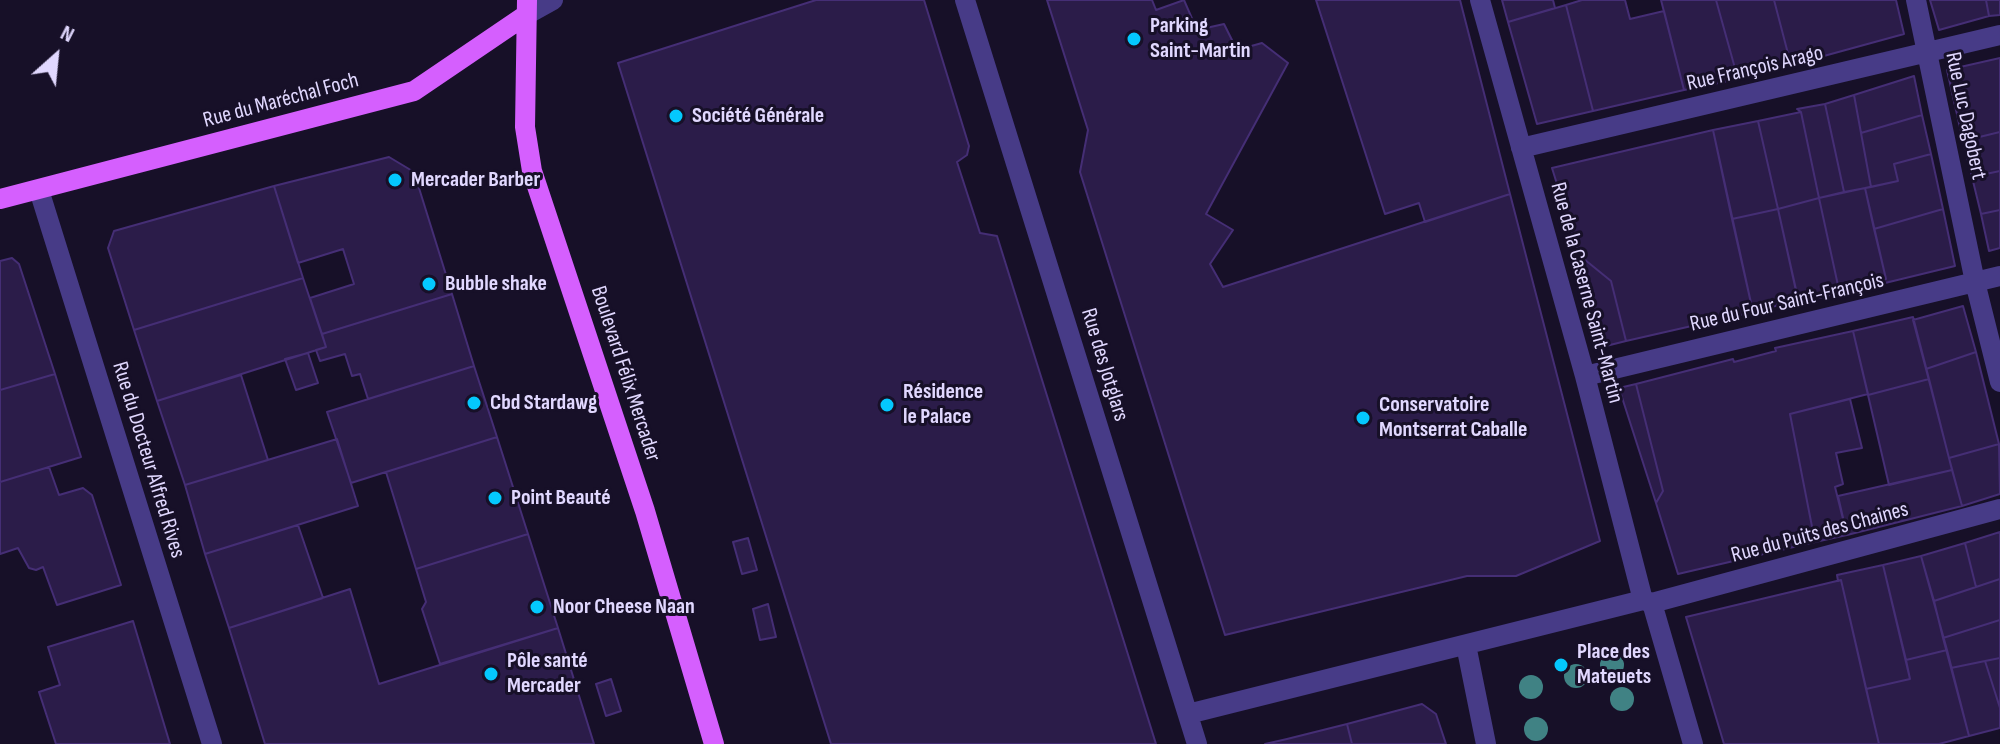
<!DOCTYPE html>
<html>
<head>
<meta charset="utf-8">
<style>
  body { margin:0 }
  #map { position:relative; width:2000px; height:744px; overflow:hidden; background:#171028; font-family:"Sofia Sans Condensed",sans-serif }
  canvas { display:block }
  .north { position:absolute; left:16px; top:16px; width:80px; height:80px; -webkit-text-stroke:6px #171028; paint-order:stroke; rotate:27deg; font-size:22px; font-weight:700; line-height:32px; text-align:center; color:#e1d8ff }
  .north::after { content:''; display:block; margin:auto; width:28px; height:36px; background:#e1d8ff; clip-path:polygon(50% 0,100% 100%,50% 72%,0 100%) }
</style>
</head>
<body>
<div id="map">
<canvas width="2000" height="744"></canvas>
<div class="north">N</div>
</div>
<script>
const ctx = document.querySelector('canvas').getContext('2d');
ctx.lineJoin = 'round';
function fill(path, color) { ctx.fillStyle = color; ctx.fill(path, 'evenodd'); }
const shape = rows => new Path2D(rows.map(r => 'M' + r).join(''));
function trace(path, color, width, dash) { ctx.strokeStyle = color; ctx.lineWidth = width; ctx.lineCap = dash ? 'butt' : 'round'; ctx.setLineDash(dash || []); ctx.stroke(path); }
function drawText(font, color, halo, rows, align = 'center') {
  ctx.font = font + ' "Sofia Sans Condensed",sans-serif'; ctx.lineWidth = 6; ctx.setLineDash([]); ctx.textBaseline = 'middle'; ctx.strokeStyle = halo; ctx.fillStyle = color; for (const [text, x, y, turn = 0] of rows) {
    ctx.save(); ctx.translate(x, y); ctx.rotate((+turn || 0) * Math.PI / 180); ctx.textAlign = isNaN(turn) ? turn : align; if (halo) ctx.strokeText(text, 0, 0); ctx.fillText(text, 0, 0); ctx.restore();
  }
}
const building = shape([
  [816,0,924,0,969,146,967,155,957,162,980,233,997,236,1156,744,831,744,618,63,816,0],
  [1047,0,1152,0,1156,10,1184,0,1197,30,1224,24,1237,50,1262,43,1288,63,1206,214,1233,230,1210,264,1223,287,1510,194,1600,541,1516,576,1467,576,1225,635,1080,172,1088,130,1047,0],
  [1316,0,1460,0,1510,194,1425,222,1419,203,1385,214,1316,0],
  [1502,0,1553,0,1555,8,1508,22,1502,0],
  [1582,0,1625,0,1630,19,1664,11,1684,90,1593,111,1566,5,1582,0],
  [1661,0,1716,0,1738,79,1684,90,1661,0],
  [1716,0,1774,0,1791,65,1738,79,1716,0],
  [1774,0,1896,0,1904,34,1791,65,1774,0],
  [1930,0,1986,0,1989,16,1939,30,1930,0],
  [1986,0,2000,0,2000,15,1989,16,1986,0],
  [1566,5,1593,111,1537,124,1508,22,1566,5],
  [2000,58,2000,132,1963,141,1947,70,2000,58],
  [1914,76,1922,115,1861,133,1854,95,1914,76],
  [1854,95,1871,187,1844,192,1825,104,1854,95],
  [1825,104,1844,192,1819,198,1801,112,1797,109,1825,104],
  [1801,112,1819,198,1778,209,1758,121,1801,112],
  [1922,115,1931,154,1894,164,1898,181,1871,187,1861,133,1922,115],
  [1758,121,1778,209,1732,219,1713,130,1758,121],
  [1713,130,1753,312,1626,341,1611,281,1579,255,1552,168,1713,130],
  [2000,132,2000,171,1972,177,1963,141,2000,132],
  [1931,154,1943,209,1874,229,1865,188,1898,181,1894,164,1931,154],
  [389,157,414,172,452,294,322,334,310,298,354,284,343,249,298,263,274,186,389,157],
  [2000,171,2000,210,1981,214,1972,177,2000,171],
  [274,186,303,278,134,330,108,248,114,231,274,186],
  [1865,188,1886,279,1839,290,1819,198,1865,188],
  [1819,198,1839,290,1843,292,1799,303,1778,209,1819,198],
  [1778,209,1798,300,1753,312,1732,219,1778,209],
  [1943,209,1955,266,1885,283,1881,279,1886,279,1874,229,1943,209],
  [2000,210,2000,248,1989,251,1981,214,2000,210],
  [1579,255,1611,281,1626,341,1606,346,1579,255],
  [12,258,19,264,55,374,0,390,0,261,12,258],
  [303,278,326,347,157,401,134,330,303,278],
  [452,294,474,366,368,399,360,374,352,376,345,354,320,361,316,350,326,347,322,334,452,294],
  [1963,306,1976,352,1926,369,1913,320,1963,306],
  [1913,317,1929,379,1868,395,1853,331,1913,317],
  [1853,331,1868,394,1790,414,1815,542,1678,574,1656,503,1663,491,1636,384,1733,359,1734,362,1776,351,1775,348,1853,331],
  [1976,352,1999,444,1949,458,1926,369,1976,352],
  [308,353,318,383,296,390,285,359,308,353],
  [474,366,497,437,351,483,327,412,474,366],
  [55,374,81,457,0,482,0,390,55,374],
  [241,375,268,460,185,485,157,401,241,375],
  [1929,379,1952,470,1889,485,1868,395,1929,379],
  [1636,384,1663,491,1656,503,1619,388,1636,384],
  [1850,399,1862,448,1836,453,1843,484,1835,487,1847,535,1815,542,1790,414,1850,399],
  [497,437,528,534,416,569,386,472,497,437],
  [337,439,358,506,205,554,185,485,337,439],
  [1999,444,2000,494,1962,506,1949,458,1999,444],
  [49,467,59,495,83,488,92,495,121,585,57,605,43,567,36,570,29,568,18,548,0,554,0,482,49,467],
  [1952,470,1962,506,1847,535,1838,496,1952,470],
  [298,525,323,598,229,628,205,554,298,525],
  [2000,532,2000,579,1976,587,1965,543,2000,532],
  [528,534,558,628,440,664,422,609,426,602,416,569,528,534],
  [748,538,757,570,742,574,733,542,748,538],
  [1965,543,1976,587,1934,601,1921,556,1965,543],
  [1921,556,1947,650,1906,660,1883,565,1921,556],
  [1883,565,1910,679,1866,689,1841,580,1838,581,1837,575,1883,565],
  [2000,579,2000,620,1943,638,1934,601,2000,579],
  [1841,580,1879,744,1724,744,1686,617,1841,580],
  [350,589,379,684,558,628,594,744,265,744,229,628,350,589],
  [768,604,776,637,760,640,753,609,768,604],
  [2000,620,2000,658,1951,668,1943,638,2000,620],
  [133,621,170,744,56,744,39,692,60,685,48,647,133,621],
  [1947,650,1969,736,1939,744,1879,744,1866,689,1910,679,1906,660,1947,650],
  [2000,658,2000,708,1985,661,2000,658],
  [1985,661,2000,708,2000,728,1969,736,1951,668,1985,661],
  [611,679,621,711,606,716,596,684,611,679],
  [1422,704,1436,714,1446,744,1352,744,1347,724,1422,704],
  [1347,724,1352,744,1265,744,1287,739,1347,724]
]);
fill(building, '#2b1c49');
trace(building, '#452e75', 2);
trace(shape([
  [965,0,1197,744],
  [1480,0,1585,376,1643,600],
  [1916,0,1975,282,2000,382],
  [526,15,553,0],
  [1521,148,2000,35],
  [39,190,212,744],
  [1585,376,2000,276],
  [1652,603,2000,509],
  [1466,645,1486,744],
  [1188,714,1643,600,1652,603,1693,744]
]), '#473b87', 20);
trace(shape([
  [527,0,525,127,532,171,645,511,714,744],
  [0,199,414,91,526,15]
]), '#d55ffe', 20);
ctx.fillStyle = '#408284';
for (const [x, y] of [
  [1612,665],
  [1576,676],
  [1531,687],
  [1622,699],
  [1536,729]
]) { ctx.beginPath(); ctx.arc(x, y, 12, 0, 2 * Math.PI); ctx.fill(); }
for (const [x, y, r, color] of [
  [1134,39,8,"#04c8fe"],
  [676,116,8,"#04c8fe"],
  [395,180,8,"#04c8fe"],
  [429,284,8,"#04c8fe"],
  [474,403,8,"#04c8fe"],
  [887,405,8,"#04c8fe"],
  [1363,418,8,"#04c8fe"],
  [495,498,8,"#04c8fe"],
  [537,607,8,"#04c8fe"],
  [1561,665,8,"#04c8fe"],
  [491,674,8,"#04c8fe"]
]) { const dot = new Path2D(); dot.arc(x, y, r, 0, 2 * Math.PI); ctx.fillStyle = color; ctx.fill(dot); trace(dot, '#171028', 3); }
drawText('bold 22px', '#e1d8ff', '#171028', [
  ["Parking",1150,26],
  ["Saint-Martin",1150,51],
  ["Société Générale",692,116],
  ["Mercader Barber",411,180],
  ["Bubble shake",445,284],
  ["Résidence",903,392],
  ["le Palace",903,417],
  ["Cbd Stardawg",490,403],
  ["Conservatoire",1379,405],
  ["Montserrat Caballe",1379,430],
  ["Point Beauté",511,498],
  ["Noor Cheese Naan",553,607],
  ["Place des",1577,652],
  ["Mateuets",1577,677],
  ["Pôle santé",507,661],
  ["Mercader",507,686]
], 'left');
drawText('22px', '#e1d8ff', '#171028', [
  ["Rue François Arago",1755,69,-13],
  ["Rue du Maréchal Foch",281,101,-15],
  ["Rue Luc Dagobert",1965,116,78],
  ["Rue de la Caserne Saint-Martin",1586,293,75],
  ["Rue du Four Saint-François",1787,303,-13],
  ["Rue des Jotglars",1104,365,73],
  ["Boulevard Félix Mercader",625,374,72],
  ["Rue du Docteur Alfred Rives",148,460,73],
  ["Rue du Puits des Chaines",1820,533,-15]
]);
</script>
</body>
</html>
